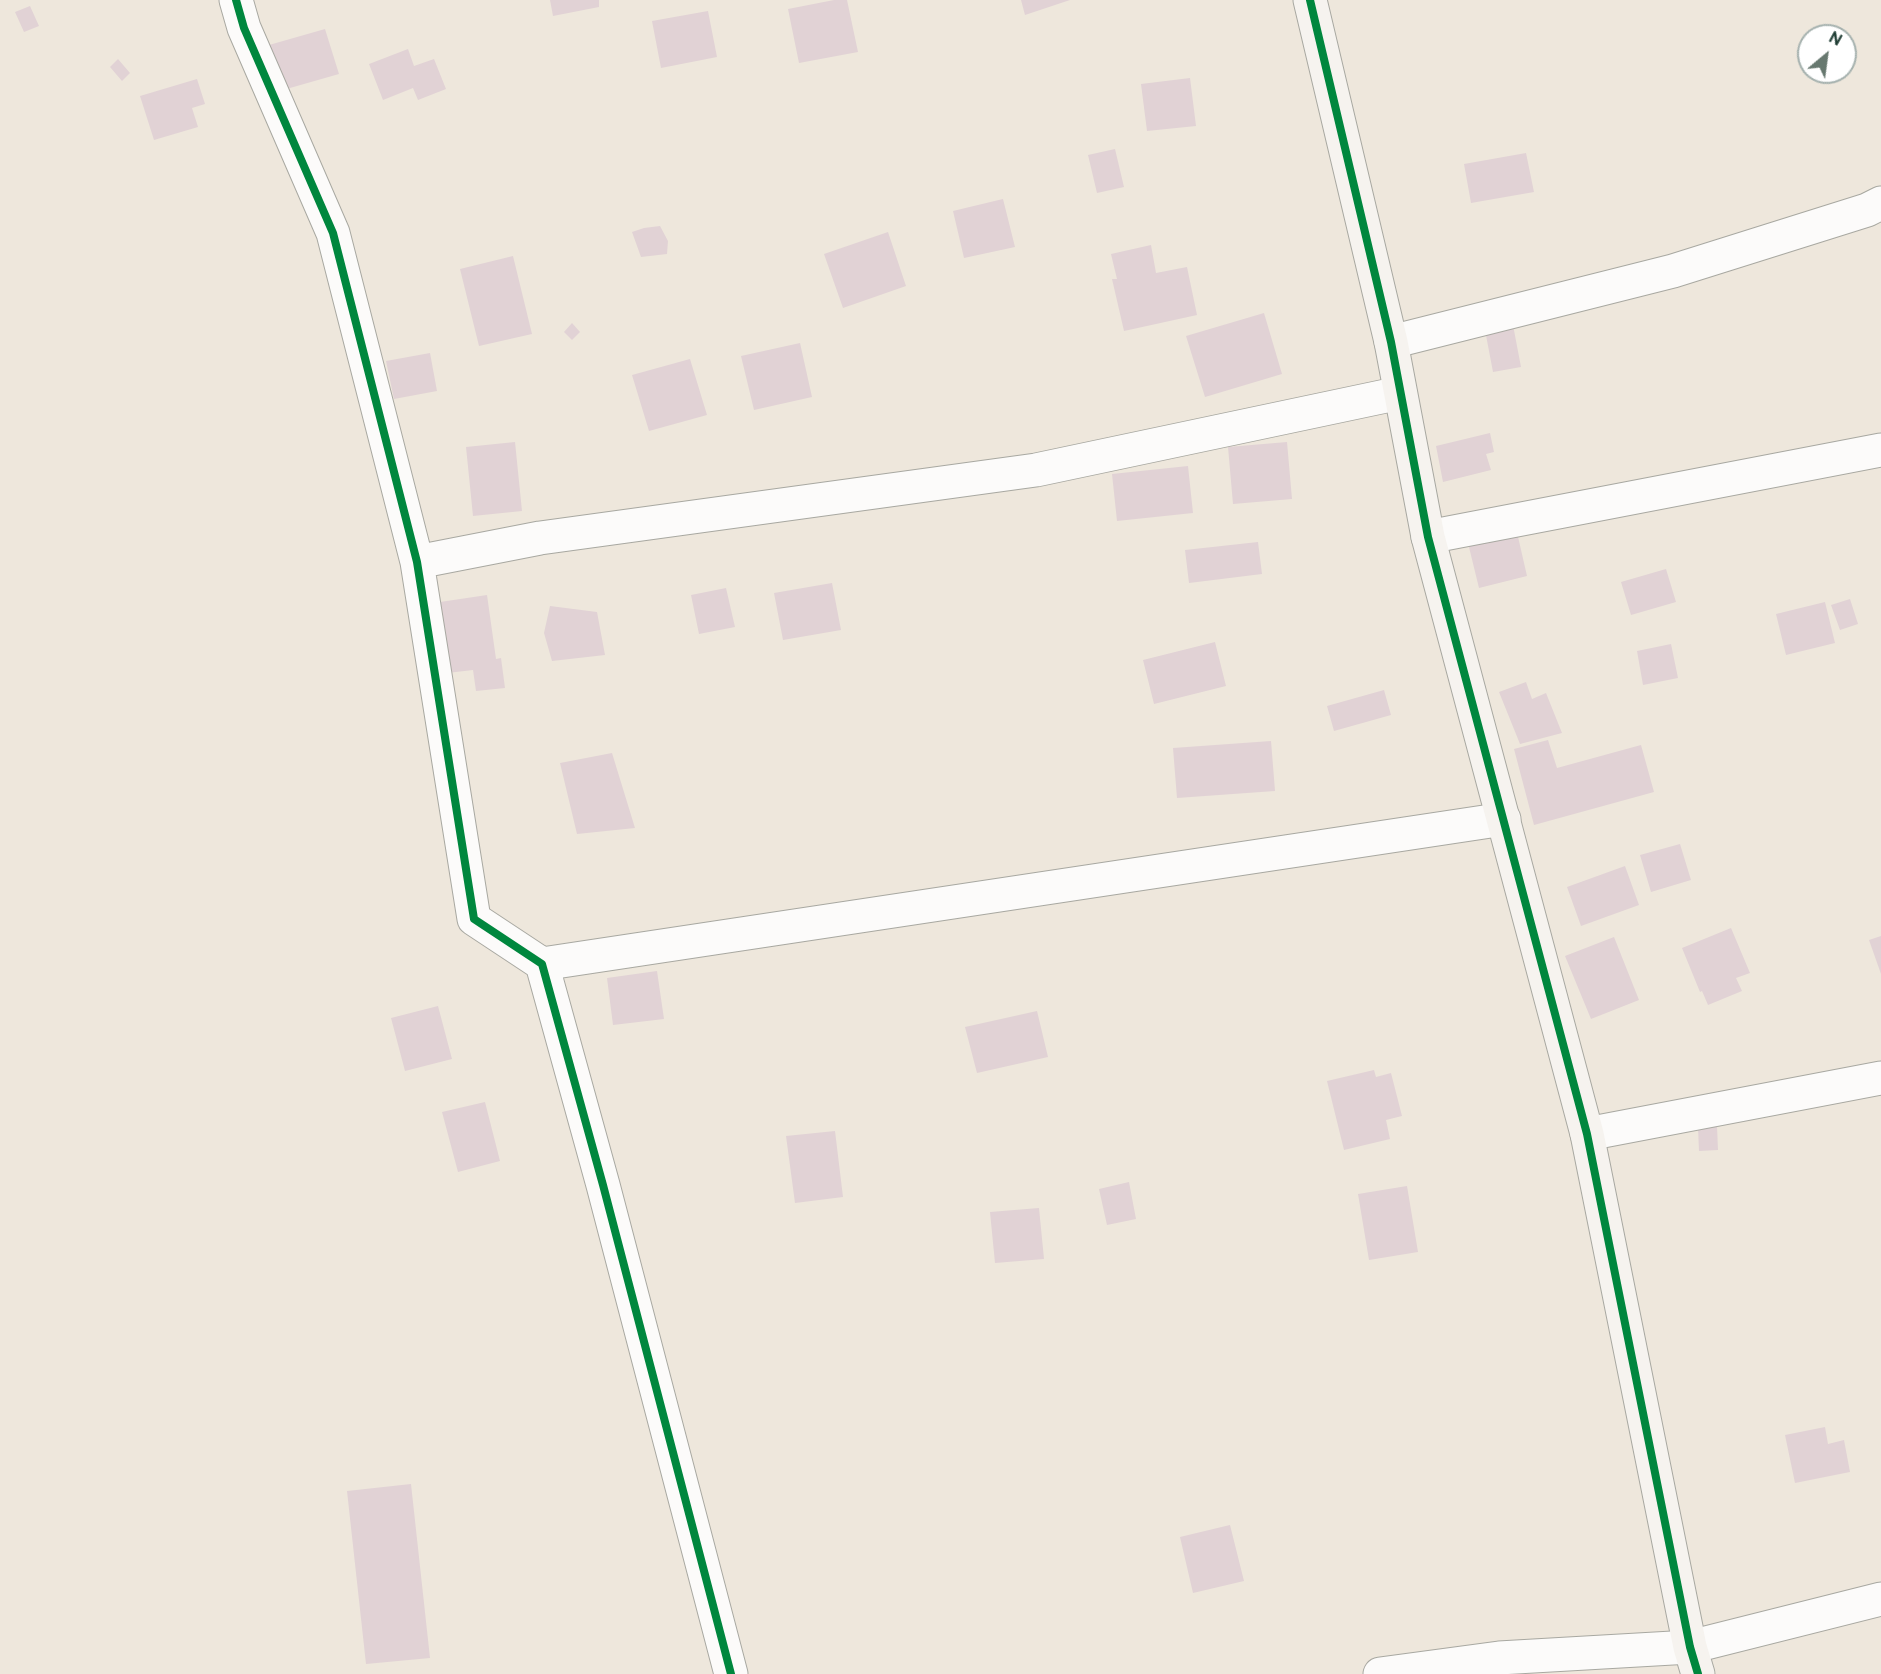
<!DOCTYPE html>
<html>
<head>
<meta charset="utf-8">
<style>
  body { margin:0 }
  #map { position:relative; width:1881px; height:1674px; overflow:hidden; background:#eee7dc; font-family:"Balsamiq Sans",sans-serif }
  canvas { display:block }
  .north { position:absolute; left:1797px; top:24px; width:60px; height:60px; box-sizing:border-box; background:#fff; border:2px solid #a5b1ae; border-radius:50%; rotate:29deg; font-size:16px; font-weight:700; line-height:24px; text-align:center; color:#1f3d34 }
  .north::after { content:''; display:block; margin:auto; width:21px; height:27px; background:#67786f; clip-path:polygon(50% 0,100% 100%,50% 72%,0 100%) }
</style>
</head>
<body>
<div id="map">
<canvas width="1881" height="1674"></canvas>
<div class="north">N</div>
</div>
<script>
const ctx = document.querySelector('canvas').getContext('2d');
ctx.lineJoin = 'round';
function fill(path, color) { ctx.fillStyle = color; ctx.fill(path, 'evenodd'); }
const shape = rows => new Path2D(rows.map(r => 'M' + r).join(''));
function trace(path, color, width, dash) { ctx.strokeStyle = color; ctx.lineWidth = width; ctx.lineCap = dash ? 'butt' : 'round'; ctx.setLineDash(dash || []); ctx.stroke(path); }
fill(shape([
  [550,0,599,0,599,7,553,16],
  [834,0,847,0,858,52,799,63,788,9],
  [1021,0,1070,0,1025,15],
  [30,6,39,26,24,32,15,12],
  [708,11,717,57,661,68,652,21],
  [325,29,339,74,283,90,269,45],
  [408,49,414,66,434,59,446,89,418,100,413,88,383,100,369,64],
  [118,59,130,73,122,81,110,67],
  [1190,78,1196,126,1147,131,1141,84],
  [197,79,205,104,192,108,198,127,154,140,140,96],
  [1115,149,1124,187,1097,193,1088,155],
  [1526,153,1534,192,1471,203,1464,164],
  [1003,199,1015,247,964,258,953,211],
  [660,226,668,241,667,254,641,257,632,232,644,228],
  [888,232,906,286,843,308,824,254],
  [1151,245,1156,273,1187,267,1197,315,1124,331,1112,279,1117,279,1111,254],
  [513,256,532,334,479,346,460,269],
  [1264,313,1282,374,1205,397,1186,336],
  [572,323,580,332,572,340,564,332],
  [1513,325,1521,367,1493,372,1485,330],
  [800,343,812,397,754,410,741,356],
  [430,353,437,391,394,399,386,361],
  [690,359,707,415,649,431,632,375],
  [1490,433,1494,452,1486,454,1491,470,1443,482,1436,446],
  [515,442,522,511,473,516,466,447],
  [1287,442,1292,499,1233,504,1228,447],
  [1188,466,1193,513,1117,521,1112,474],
  [1516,528,1527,576,1479,588,1467,539],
  [1258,542,1262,574,1189,583,1185,550],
  [1666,569,1676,602,1631,615,1621,582],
  [832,583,841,630,783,640,774,593],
  [726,588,735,627,699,634,691,595],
  [487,595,496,659,501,658,505,688,476,691,473,670,430,675,420,605],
  [1850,599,1858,624,1840,630,1831,605],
  [1825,602,1835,643,1786,655,1776,614],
  [550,606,597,612,605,655,552,661,544,633],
  [1215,642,1226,686,1154,704,1143,660],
  [1671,644,1678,678,1643,685,1637,651],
  [1526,682,1532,699,1546,693,1562,733,1520,744,1499,692],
  [1384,690,1391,715,1334,731,1327,706],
  [1548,740,1557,768,1641,745,1654,792,1534,825,1514,749],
  [1271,741,1275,791,1177,798,1173,748],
  [612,753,635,828,577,834,560,763],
  [1680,844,1691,880,1651,892,1640,855],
  [1625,866,1639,905,1581,926,1567,887],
  [1731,928,1750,973,1736,978,1742,991,1708,1005,1702,991,1700,992,1682,948],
  [1881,936,1881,974,1869,940],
  [1614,937,1639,1000,1591,1019,1565,956],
  [657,971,664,1019,613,1025,607,978],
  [438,1006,452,1059,405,1071,391,1018],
  [1037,1011,1048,1057,977,1073,965,1027],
  [1374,1070,1376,1077,1391,1073,1402,1116,1386,1120,1390,1139,1344,1150,1327,1081],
  [485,1102,500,1161,458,1172,442,1112],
  [1717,1126,1718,1150,1699,1151,1698,1127],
  [835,1131,843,1197,795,1203,786,1136],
  [1129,1182,1136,1219,1107,1225,1099,1189],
  [1407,1186,1418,1252,1369,1260,1358,1194],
  [1039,1208,1044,1259,995,1263,990,1212],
  [1825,1427,1828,1444,1844,1440,1850,1472,1795,1483,1785,1435],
  [411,1484,430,1658,366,1664,347,1491],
  [1230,1525,1244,1581,1193,1593,1180,1537]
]), '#e1d2d5');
const street = shape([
  [236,0,244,28,333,233,417,562,474,919,542,964,603,1185,731,1674],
  [1391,342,1673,271,1867,210,1881,203],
  [1428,537,1881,450],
  [417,562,540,538,1036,470,1400,393],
  [542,964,1504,819],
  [1587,1134,1881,1078],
  [1380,1674,1499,1658,1690,1647,1881,1599]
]);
const secondary = shape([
  [1310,0,1391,342,1428,537,1587,1134,1690,1647,1698,1674]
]);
trace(street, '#a8a8a1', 35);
trace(secondary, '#a8a8a1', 35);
trace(street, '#fcfbfa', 33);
trace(secondary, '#f6f3ef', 33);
trace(shape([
  [236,0,244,28,333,233,417,562,474,919,542,964,603,1185,731,1674],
  [1310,0,1391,342,1428,537,1587,1134,1690,1647,1698,1674]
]), '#00873e', 8);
</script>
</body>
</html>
